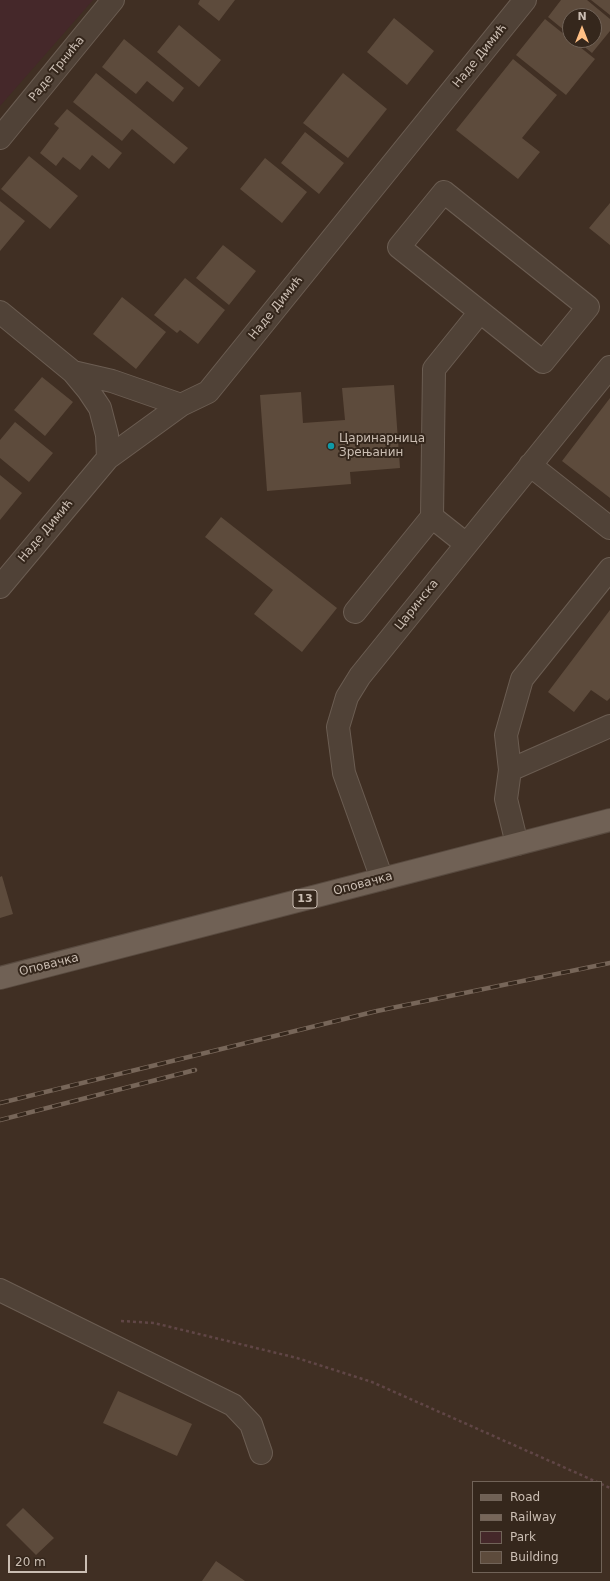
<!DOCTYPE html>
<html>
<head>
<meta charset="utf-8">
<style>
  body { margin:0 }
  #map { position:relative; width:610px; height:1581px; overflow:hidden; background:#402f23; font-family:"DejaVu Sans",sans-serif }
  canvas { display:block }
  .legend { position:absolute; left:472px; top:1481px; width:130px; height:92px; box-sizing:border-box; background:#35271c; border:1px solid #716358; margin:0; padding:5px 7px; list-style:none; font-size:12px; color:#cbbeb3 }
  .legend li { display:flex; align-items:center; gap:8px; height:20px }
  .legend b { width:20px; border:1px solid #716358 }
  .north { position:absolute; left:562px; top:8px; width:40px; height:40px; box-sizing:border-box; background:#35271c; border:1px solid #716358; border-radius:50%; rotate:0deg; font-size:11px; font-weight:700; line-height:16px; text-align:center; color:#cbbeb3 }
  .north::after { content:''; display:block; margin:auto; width:14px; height:18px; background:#ffbf84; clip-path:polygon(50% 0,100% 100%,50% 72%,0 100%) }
  .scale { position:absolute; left:8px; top:1555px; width:79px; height:18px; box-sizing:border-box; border:2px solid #cbbeb3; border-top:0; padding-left:5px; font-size:12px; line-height:14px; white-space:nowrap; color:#cbbeb3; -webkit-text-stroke:3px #35271c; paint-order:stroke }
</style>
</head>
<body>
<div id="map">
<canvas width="610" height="1581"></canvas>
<ul class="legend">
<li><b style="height:5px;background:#706155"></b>Road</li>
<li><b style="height:5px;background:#776659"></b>Railway</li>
<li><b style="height:11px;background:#45282a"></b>Park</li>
<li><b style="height:11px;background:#5d4b3c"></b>Building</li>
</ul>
<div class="north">N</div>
<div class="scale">20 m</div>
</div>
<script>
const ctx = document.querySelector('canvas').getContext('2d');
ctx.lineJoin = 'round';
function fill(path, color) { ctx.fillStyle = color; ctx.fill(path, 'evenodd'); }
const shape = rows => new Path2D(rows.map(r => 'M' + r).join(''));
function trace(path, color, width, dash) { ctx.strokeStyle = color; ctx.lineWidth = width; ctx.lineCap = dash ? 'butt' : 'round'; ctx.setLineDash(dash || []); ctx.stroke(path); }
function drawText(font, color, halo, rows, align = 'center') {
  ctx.font = font + ' "DejaVu Sans",sans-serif'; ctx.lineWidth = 4; ctx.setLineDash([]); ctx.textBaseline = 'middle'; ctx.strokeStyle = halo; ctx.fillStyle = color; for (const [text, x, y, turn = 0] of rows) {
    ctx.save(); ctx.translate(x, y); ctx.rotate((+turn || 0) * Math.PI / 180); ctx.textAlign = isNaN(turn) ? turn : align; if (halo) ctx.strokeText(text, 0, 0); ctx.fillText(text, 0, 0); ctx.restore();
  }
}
fill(shape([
  [0,0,93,0,0,106]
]), '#45282a');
fill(shape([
  [200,0,235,0,219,21,198,4],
  [561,0,587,0,610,19,610,31,592,53,576,40,594,40,594,16,570,16,570,35,548,17],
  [591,0,610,0,610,15],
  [394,18,434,51,407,85,367,52],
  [545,19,595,59,566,95,516,55],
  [179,25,221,60,199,87,157,52],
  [124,39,184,88,173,102,147,81,136,94,102,67],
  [513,59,557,95,522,138,540,152,518,179,456,130],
  [96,73,188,148,174,164,132,129,122,141,73,102],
  [343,73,387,109,348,158,303,123],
  [67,109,122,153,109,169,92,155,80,170,63,157,56,166,40,153,59,128,54,124],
  [305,132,344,163,319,194,281,163],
  [29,156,78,196,50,229,1,189],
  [265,158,307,192,282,223,240,189],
  [0,201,25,221,0,251],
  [610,203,610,245,589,228],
  [223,245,256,271,229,305,196,278],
  [185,278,225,310,198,344,180,330,177,333,154,315],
  [122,297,166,332,136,369,93,334],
  [42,377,73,402,45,436,14,410],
  [394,385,400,468,350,472,351,484,267,491,260,395,301,392,303,423,345,420,342,388],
  [610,398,610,498,562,461],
  [15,422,53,453,29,482,0,458,0,440],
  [0,475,22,493,0,520],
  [221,517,337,608,302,652,254,614,273,590,205,537],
  [610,610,610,698,607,701,591,690,574,712,548,692],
  [2,876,13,914,0,918,0,877],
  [118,1391,192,1424,177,1456,103,1423],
  [23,1508,54,1538,36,1555,6,1525],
  [216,1561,245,1581,202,1581]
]), '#5d4b3c');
const minor = shape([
  [0,138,113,0],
  [444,192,588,307,543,362,399,247,444,192],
  [0,312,73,372,112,381,181,405],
  [73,372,88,390,100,408,107,435,108,458],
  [530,465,610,528],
  [432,517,434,369,480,312],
  [0,587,108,458,181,405,208,392,525,0],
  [355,612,432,517,466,544],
  [510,770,506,735,522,679,610,569],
  [517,844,506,799,510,770,610,726],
  [382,879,344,773,338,727,347,697,360,676,610,367],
  [0,1290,233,1405,251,1424,261,1453]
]);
const major = shape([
  [0,978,610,820]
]);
trace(minor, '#6b5d52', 24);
trace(major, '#594b40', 24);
trace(shape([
  [121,1321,154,1323,297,1358,372,1382,597,1482],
  [601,1484,610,1488]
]), '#604646', 2.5, [3, 3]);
trace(minor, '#504237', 22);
trace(major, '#706155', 22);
const rail = shape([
  [0,1103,377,1011,610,963],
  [0,1120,195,1070]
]);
trace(rail, '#776659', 4.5);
trace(rail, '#35271c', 3, [9]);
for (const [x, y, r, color] of [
  [331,446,4,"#0f9aa8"]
]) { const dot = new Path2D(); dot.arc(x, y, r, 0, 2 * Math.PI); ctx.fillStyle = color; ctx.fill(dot); trace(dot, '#35271c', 1.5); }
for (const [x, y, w] of [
  [305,899,24]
]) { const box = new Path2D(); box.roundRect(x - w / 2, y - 9, w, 18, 3); ctx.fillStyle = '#35271c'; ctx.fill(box); trace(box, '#cbbeb3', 1); }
drawText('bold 11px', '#cbbeb3', null, [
  ["13",305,899]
]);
drawText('12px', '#cbbeb3', '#35271c', [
  ["Наде Димић",480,56,-51],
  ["Раде Трнића",57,69,-51],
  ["Наде Димић",276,308,-51],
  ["Наде Димић",46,531,-50],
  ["Царинска",417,605,-51],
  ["Оповачка",363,884,-15],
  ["Оповачка",49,965,-14]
]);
drawText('12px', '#cbbeb3', '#35271c', [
  ["Царинарница",339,439],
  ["Зрењанин",339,453]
], 'left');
</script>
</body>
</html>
